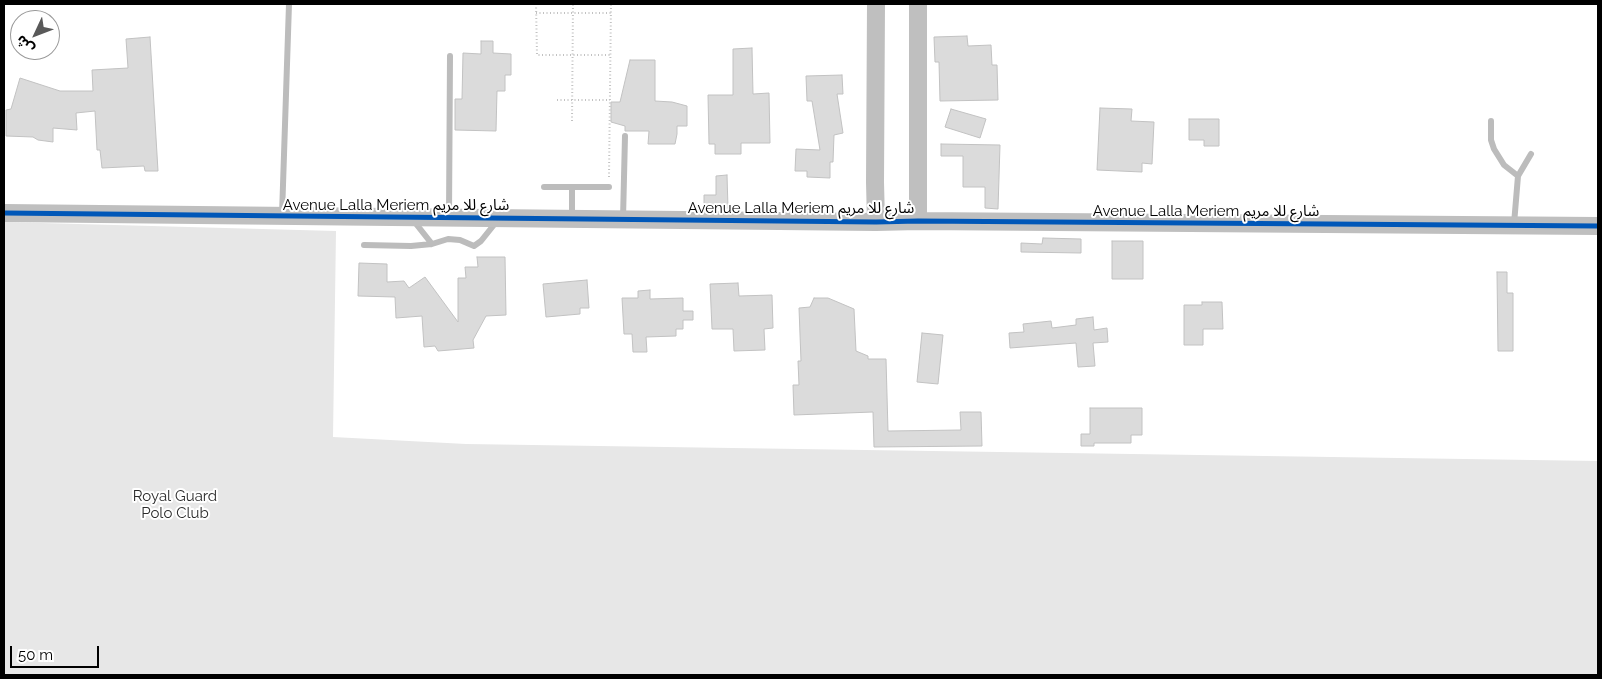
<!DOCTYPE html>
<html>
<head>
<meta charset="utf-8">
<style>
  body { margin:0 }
  #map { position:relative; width:1602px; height:679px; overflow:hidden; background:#fff; font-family:Raleway,"Noto Sans Arabic",sans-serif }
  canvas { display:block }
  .frame { position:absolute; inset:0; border:5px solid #000; pointer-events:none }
  .north { position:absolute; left:10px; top:10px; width:50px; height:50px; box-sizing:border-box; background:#fff; border:1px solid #999; border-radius:50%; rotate:227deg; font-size:14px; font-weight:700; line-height:20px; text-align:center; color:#000 }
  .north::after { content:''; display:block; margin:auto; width:18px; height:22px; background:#595959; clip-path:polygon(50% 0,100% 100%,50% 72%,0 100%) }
  .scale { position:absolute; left:10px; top:646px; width:89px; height:22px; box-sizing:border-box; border:2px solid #000; border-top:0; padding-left:6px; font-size:15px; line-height:18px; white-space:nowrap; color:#000; -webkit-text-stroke:4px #fff; paint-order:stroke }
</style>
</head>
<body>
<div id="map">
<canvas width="1602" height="679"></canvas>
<div class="frame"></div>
<div class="north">ش</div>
<div class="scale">50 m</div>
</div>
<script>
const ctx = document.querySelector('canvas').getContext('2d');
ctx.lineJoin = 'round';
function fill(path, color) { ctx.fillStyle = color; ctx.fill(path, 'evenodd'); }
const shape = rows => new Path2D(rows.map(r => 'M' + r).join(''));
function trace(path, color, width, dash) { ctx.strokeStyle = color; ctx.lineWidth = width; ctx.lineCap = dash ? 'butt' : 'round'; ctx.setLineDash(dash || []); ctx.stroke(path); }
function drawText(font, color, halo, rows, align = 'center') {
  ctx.font = font + ' Raleway,"Noto Sans Arabic",sans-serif'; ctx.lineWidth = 4; ctx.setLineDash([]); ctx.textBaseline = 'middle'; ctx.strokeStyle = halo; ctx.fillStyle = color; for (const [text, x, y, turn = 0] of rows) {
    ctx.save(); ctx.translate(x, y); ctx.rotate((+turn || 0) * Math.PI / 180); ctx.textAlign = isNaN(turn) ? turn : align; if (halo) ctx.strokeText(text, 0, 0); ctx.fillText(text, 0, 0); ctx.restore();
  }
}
fill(shape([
  [4,222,336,231,333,437,466,444,1598,461,1598,675,4,675]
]), '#e7e7e7');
const building = shape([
  [967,36,968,46,991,45,992,65,997,65,998,100,940,101,939,62,935,62,934,37,967,36],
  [150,37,158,171,145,171,144,166,102,168,100,150,97,150,95,111,76,113,77,130,53,128,53,142,38,140,33,137,6,136,6,110,11,109,20,78,60,91,93,91,92,70,128,68,126,39,150,37],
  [481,41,493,41,493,53,511,54,511,75,505,75,505,91,497,91,496,131,455,130,455,99,462,99,463,53,481,54,481,41],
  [752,48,753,94,769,93,770,143,741,143,741,154,715,154,715,144,709,144,708,95,733,95,733,49,752,48],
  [630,60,655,60,655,101,672,102,687,106,687,126,677,126,677,134,675,144,648,144,649,131,625,131,625,126,611,122,611,102,620,102,630,60],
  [842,75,843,94,837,94,843,133,834,135,833,162,830,162,830,178,807,177,807,171,795,171,796,149,820,150,812,101,807,101,806,76,842,75],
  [1100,108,1132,109,1131,121,1154,122,1152,164,1142,163,1142,172,1097,170,1100,108],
  [951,109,986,119,980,138,945,127,951,109],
  [1189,119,1219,119,1219,146,1204,146,1204,140,1189,140,1189,119],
  [941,144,1000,145,998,209,985,208,985,187,963,187,963,156,941,156,941,144],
  [727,175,728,208,704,208,704,195,716,195,716,176,727,175],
  [1043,238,1081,239,1081,253,1021,252,1021,243,1042,244,1043,238],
  [1112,241,1143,241,1143,279,1112,279,1112,241],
  [477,257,505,257,506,315,486,316,473,340,474,348,438,351,435,346,424,347,422,316,396,318,395,297,358,296,359,263,387,264,387,282,404,281,409,288,425,277,458,322,458,278,466,278,465,267,478,267,477,257],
  [1497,272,1507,272,1507,293,1513,293,1513,351,1498,351,1497,272],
  [587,280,589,308,580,308,580,314,546,317,543,284,587,280],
  [738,283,739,296,772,295,773,328,764,329,765,350,734,351,733,329,712,329,710,284,738,283],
  [650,290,650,299,683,298,683,311,693,311,693,320,683,320,683,329,676,329,676,336,646,337,647,352,633,352,632,334,624,334,622,298,638,298,638,291,650,290],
  [814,298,828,298,854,309,856,351,868,356,868,359,886,359,888,431,961,430,960,412,981,412,982,446,874,447,873,412,794,415,793,385,799,385,798,361,801,361,799,308,810,307,814,298],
  [1202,302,1222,302,1223,329,1203,329,1203,345,1184,345,1184,305,1202,305,1202,302],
  [1093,317,1094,330,1107,328,1108,342,1093,343,1095,366,1078,367,1076,343,1010,348,1009,333,1024,332,1023,324,1051,321,1052,328,1076,325,1076,319,1093,317],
  [922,333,943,335,938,384,917,382,922,333],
  [1090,408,1142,408,1142,435,1131,435,1131,443,1094,443,1094,446,1081,446,1081,434,1090,434,1090,408]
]);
fill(building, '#dbdbdb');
trace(building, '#c2c2c2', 1);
trace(shape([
  [536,4,537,55,610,55],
  [536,13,611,13],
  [557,100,610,100],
  [572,121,573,4],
  [609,177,611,4]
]), '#c2c2c2', 2, [1, 2.5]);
trace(shape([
  [1491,121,1491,140,1494,149,1504,165,1518,176],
  [544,187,609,187],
  [572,187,572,218],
  [282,215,289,4],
  [449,216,450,56],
  [623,219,625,136],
  [413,220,432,244],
  [1514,224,1518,176,1531,154],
  [364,245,411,246,432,244,448,239,460,240,474,246,481,241,497,221]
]), '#bcbcbc', 6);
trace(shape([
  [876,4,875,182,876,222],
  [918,4,918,221],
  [4,213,876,222,918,221,1598,226]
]), '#bfbfbf', 18);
trace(shape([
  [4,213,876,222,918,221,1598,226]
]), '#0057b8', 5);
drawText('15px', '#000', '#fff', [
  ["Avenue Lalla Meriem شارع للا مريم",396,205],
  ["Avenue Lalla Meriem شارع للا مريم",801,208],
  ["Avenue Lalla Meriem شارع للا مريم",1206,211]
]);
drawText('15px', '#2b2b2b', '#fff', [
  ["Royal Guard",175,496],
  ["Polo Club",175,513]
]);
</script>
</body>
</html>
